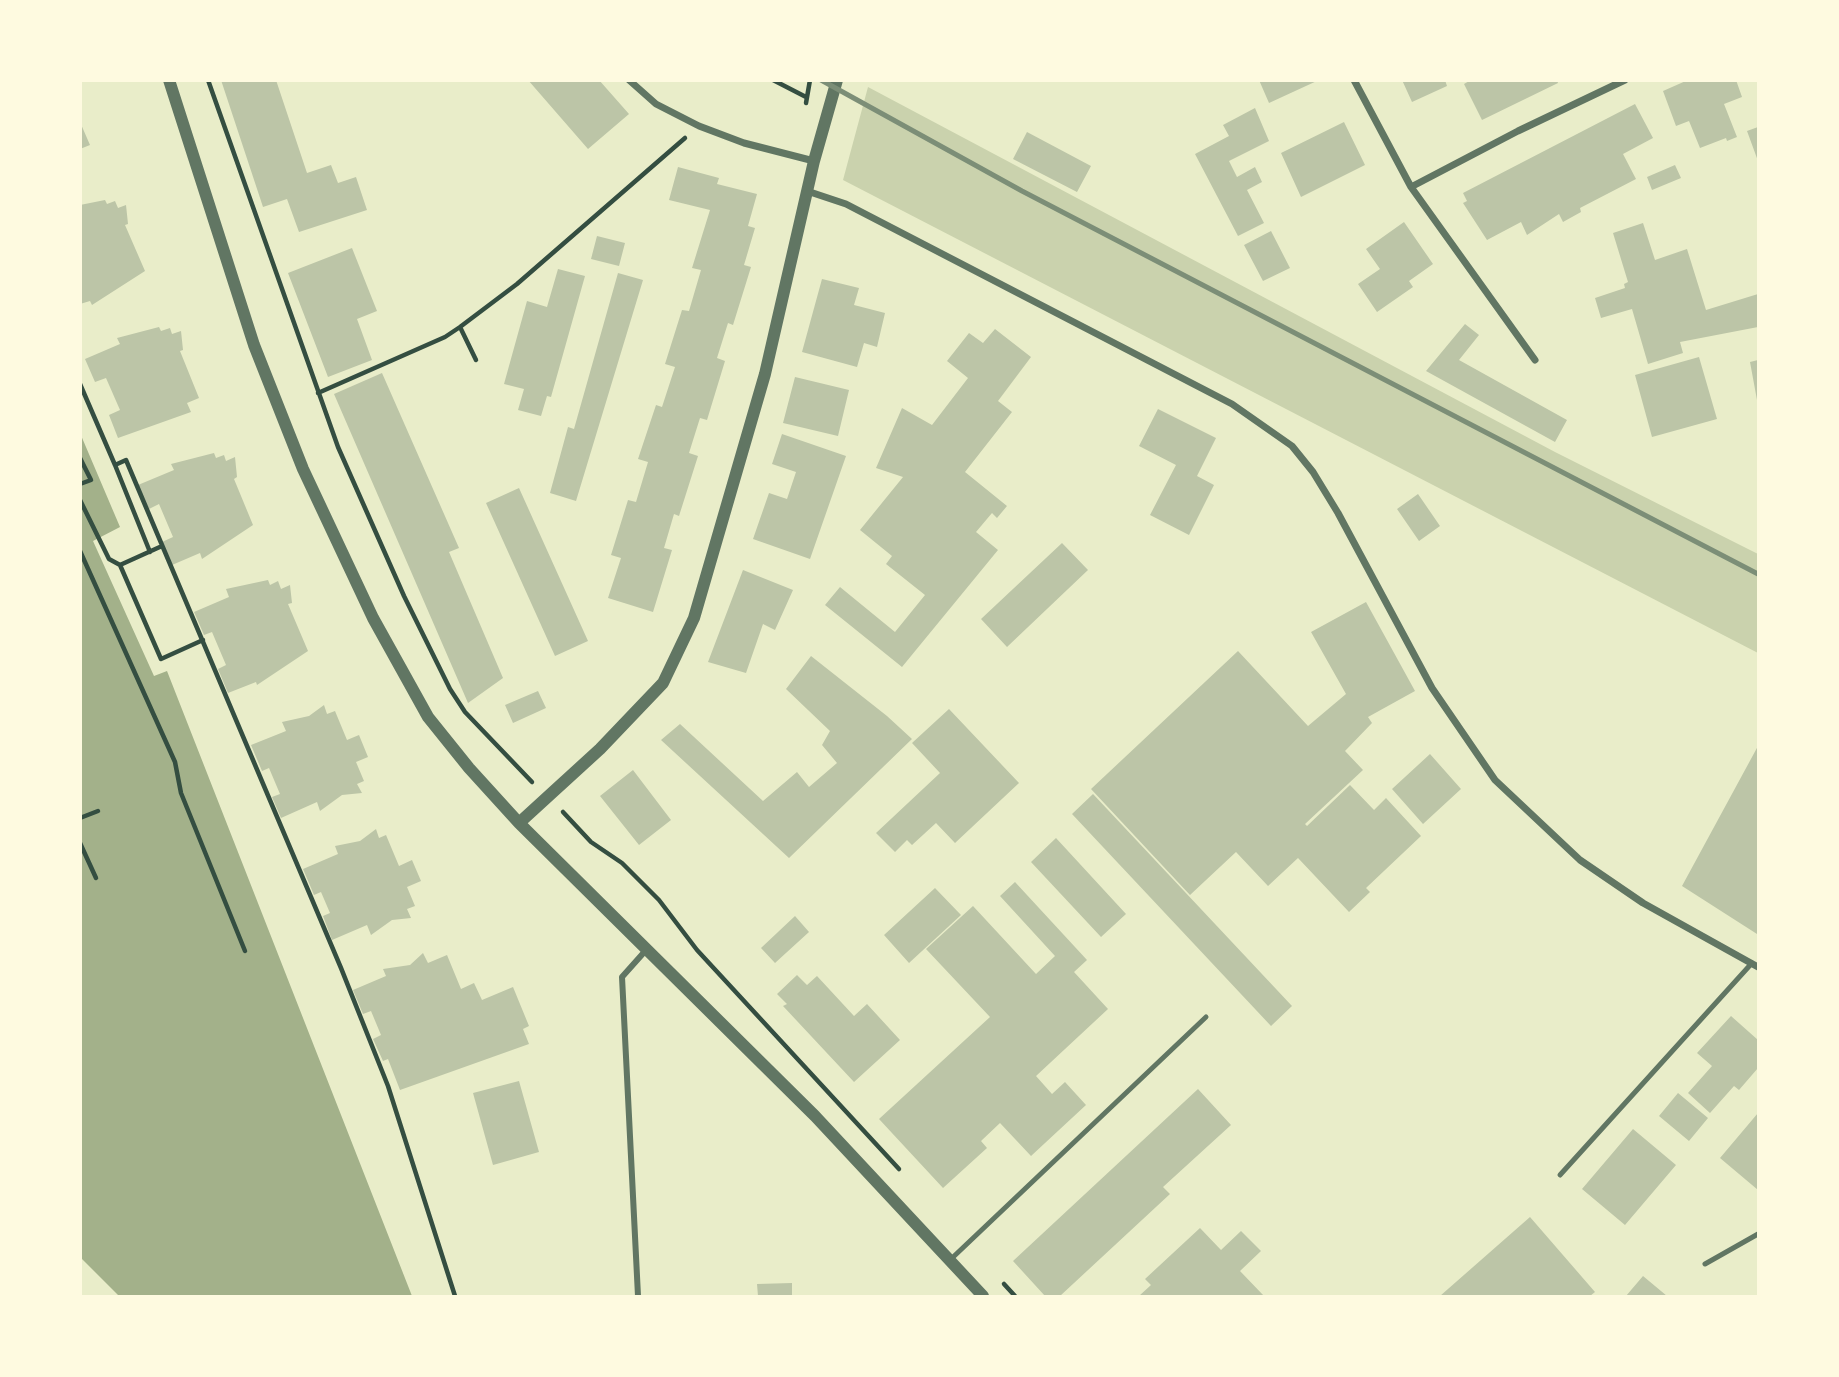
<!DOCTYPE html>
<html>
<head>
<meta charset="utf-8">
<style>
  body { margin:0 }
  #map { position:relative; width:1839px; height:1377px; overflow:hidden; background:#e9edc9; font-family:Signika,sans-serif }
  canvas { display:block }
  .frame { position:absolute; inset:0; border:82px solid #fefae0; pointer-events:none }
</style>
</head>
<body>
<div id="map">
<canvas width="1839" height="1377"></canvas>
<div class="frame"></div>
</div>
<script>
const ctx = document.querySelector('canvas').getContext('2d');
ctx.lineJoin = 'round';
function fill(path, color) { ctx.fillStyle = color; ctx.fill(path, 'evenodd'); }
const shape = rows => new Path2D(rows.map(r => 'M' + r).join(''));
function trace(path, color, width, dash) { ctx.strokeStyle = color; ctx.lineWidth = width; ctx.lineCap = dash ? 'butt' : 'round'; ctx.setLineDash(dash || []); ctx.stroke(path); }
fill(shape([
  [868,87,1555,452,1758,554,1758,653,843,180]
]), '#cad2ad');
fill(shape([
  [80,433,120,527,93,541,154,676,167,671,412,1296,119,1296,81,1258]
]), '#a3b18a');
fill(shape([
  [221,80,276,80,307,173,331,165,338,183,356,177,367,210,299,232,287,199,263,207],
  [528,80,599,80,629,114,588,149],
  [1259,80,1319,80,1269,103],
  [1402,80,1445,80,1447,86,1412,102],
  [1471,80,1557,80,1558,83,1482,120,1464,84],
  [1688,80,1736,80,1742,97,1724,104,1737,137,1727,141,1726,138,1700,148,1689,121,1676,126,1663,91],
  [1635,104,1653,138,1623,154,1636,179,1580,208,1581,212,1563,222,1559,214,1527,235,1521,222,1487,240,1463,203,1467,201,1463,193],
  [1255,108,1269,141,1229,161,1237,177,1255,167,1262,182,1247,190,1264,223,1238,236,1195,154,1229,136,1223,125],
  [80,122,90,145,80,149],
  [1344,122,1365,165,1301,197,1281,153],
  [1758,127,1758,161,1747,131],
  [1027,132,1091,166,1077,192,1013,159],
  [1675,165,1681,178,1652,190,1647,177],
  [678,167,719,178,717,184,757,194,748,226,755,228,744,265,751,267,733,325,728,323,717,358,725,361,707,420,700,418,689,453,698,456,679,516,674,514,664,548,672,550,653,612,608,598,621,558,611,555,628,500,636,502,648,462,638,459,656,405,662,407,675,367,665,364,682,310,689,311,701,270,692,268,710,210,669,200],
  [105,200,107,204,115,201,118,208,126,205,128,224,125,225,145,271,92,305,90,301,80,304,80,205],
  [1404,222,1433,264,1409,281,1413,287,1377,312,1358,284,1380,269,1366,249],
  [1643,223,1655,260,1687,249,1706,310,1758,294,1758,327,1680,342,1683,353,1648,364,1632,309,1601,318,1595,298,1625,288,1624,284,1628,282,1613,233],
  [1271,231,1290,268,1263,281,1244,245],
  [597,236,625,243,619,266,591,259],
  [352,248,377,311,357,319,372,360,328,377,288,273],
  [558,269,585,276,551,397,547,396,541,416,518,410,524,389,504,384,527,301,547,307],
  [618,273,643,280,576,501,550,493,568,427,574,429],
  [822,279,859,288,854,305,885,313,877,347,864,343,857,367,802,352],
  [1465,324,1479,335,1459,360,1567,420,1555,442,1426,371],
  [159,327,161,331,170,328,172,334,181,331,183,350,180,351,199,398,187,403,191,412,118,438,109,415,120,410,106,378,95,382,85,359,120,344,117,338],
  [995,329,1031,357,998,401,1012,412,965,472,1007,506,997,518,992,513,976,532,998,550,902,667,825,605,840,587,895,632,925,595,886,564,892,556,860,530,903,477,876,468,902,408,932,425,968,378,947,361,969,333,983,343],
  [1699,357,1717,419,1652,437,1635,375],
  [1758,360,1758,399,1757,400,1750,362],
  [382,373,459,548,449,552,503,678,468,703,334,394],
  [795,377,849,390,838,436,783,423],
  [1158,409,1216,438,1197,476,1214,485,1189,535,1150,515,1176,465,1139,446],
  [782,434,846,456,810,559,753,539,769,493,787,499,796,472,772,464],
  [214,453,216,458,224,455,226,461,235,457,237,477,234,479,253,525,202,559,200,553,172,565,162,542,173,537,159,504,149,509,138,485,174,470,171,464],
  [519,488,588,641,555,656,486,503],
  [1418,494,1440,526,1419,541,1397,509],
  [1062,543,1088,570,1007,647,981,619],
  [743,570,793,590,775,630,763,624,746,673,708,662],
  [268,580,270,585,278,581,281,589,290,585,292,603,288,604,308,651,257,685,256,682,228,693,218,669,226,665,212,632,204,635,194,612,229,597,226,589],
  [1366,602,1415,691,1368,717,1372,723,1345,751,1363,770,1305,824,1307,826,1350,785,1374,810,1386,798,1421,836,1366,888,1370,892,1349,912,1298,858,1268,886,1236,852,1190,895,1091,789,1238,651,1308,726,1346,694,1311,632],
  [811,656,887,716,912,739,789,858,661,740,680,724,763,801,797,772,809,787,837,763,822,745,830,731,786,689],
  [538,691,546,708,513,723,505,705],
  [324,705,327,714,335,711,347,740,359,735,368,757,356,762,364,781,357,784,362,793,342,795,320,811,317,802,281,818,272,797,280,794,269,768,262,771,251,745,286,731,282,722,309,716],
  [949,709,1019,783,955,843,936,823,912,845,907,840,895,852,876,833,940,773,912,743],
  [1758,746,1758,930,1757,934,1682,886],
  [1430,754,1461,789,1423,824,1392,789],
  [633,770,671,820,639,845,600,796],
  [1093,794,1292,1006,1271,1026,1072,814],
  [376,829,379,838,386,835,399,866,412,860,421,881,407,887,415,906,407,909,411,918,392,920,371,935,367,925,332,940,323,916,330,913,321,892,314,895,303,869,338,854,335,846,360,841],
  [1056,838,1126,914,1101,937,1031,862],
  [1015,882,1087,960,1074,972,1108,1009,1036,1076,1052,1094,1065,1082,1086,1105,1031,1156,1000,1123,981,1141,987,1148,943,1188,879,1119,990,1017,926,949,973,906,1036,974,1055,956,1000,896],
  [935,888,961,915,909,963,884,935],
  [795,916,809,932,775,963,761,948],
  [423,953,428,963,447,955,461,989,474,983,482,1000,513,987,529,1026,523,1029,529,1044,400,1090,388,1059,383,1061,373,1039,381,1035,371,1011,363,1014,353,990,386,976,383,969,410,965],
  [797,975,807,985,817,976,854,1016,867,1004,900,1040,854,1082,783,1006,787,1004,777,994],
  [1731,1016,1758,1040,1758,1068,1739,1090,1734,1086,1710,1113,1688,1093,1712,1066,1697,1053],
  [519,1081,539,1152,493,1165,473,1093],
  [1198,1089,1231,1125,1163,1187,1170,1194,1060,1296,1045,1296,1013,1261],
  [1678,1093,1708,1118,1689,1141,1659,1116],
  [1758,1113,1758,1190,1720,1158],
  [1633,1129,1676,1165,1625,1225,1582,1189],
  [1530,1217,1595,1292,1590,1296,1440,1296],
  [1200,1228,1221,1250,1241,1231,1261,1251,1240,1271,1264,1296,1139,1296,1151,1285,1145,1279],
  [1643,1276,1667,1296,1626,1296],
  [792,1283,792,1296,758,1296,757,1284]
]), '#bcc5a7');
trace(shape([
  [208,80,338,447,404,596,450,689,465,712,532,782],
  [773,80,806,97],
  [806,103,810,80],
  [460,327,476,360],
  [80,384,115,465,126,460,341,968,388,1086,455,1296],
  [318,393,445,337,460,327,517,284,685,138],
  [80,458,91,480,80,484],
  [115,465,150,552],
  [80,500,109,559,120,565],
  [162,546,120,565,161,659,203,640],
  [80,551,175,762,181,793,245,951],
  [563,812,591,842,622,863,659,900,697,950,899,1169],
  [80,818,98,811],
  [80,843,96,878],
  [1004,1284,1015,1296]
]), '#344e41', 4.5);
trace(shape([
  [1560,1175,1752,963],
  [950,1260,1206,1017],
  [1705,1264,1758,1234]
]), '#617663', 5);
trace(shape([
  [638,1296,622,977,647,949]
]), '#617663', 6);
trace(shape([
  [629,80,656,104,699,126,744,143,814,161],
  [1354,80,1411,187,1535,360],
  [1411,187,1518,131,1625,80],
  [807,191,846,204,1232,404,1292,446,1313,472,1338,513,1432,688,1495,780,1580,860,1643,903,1758,967]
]), '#617663', 7);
trace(shape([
  [169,80,254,345,303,469,373,618,428,717,469,768,519,823,815,1116,983,1296],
  [519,823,600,749,663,683,694,618,765,374,814,161,837,80]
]), '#617663', 12);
trace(shape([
  [821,80,1022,191,1758,574]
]), '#7c8e77', 5);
</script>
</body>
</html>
